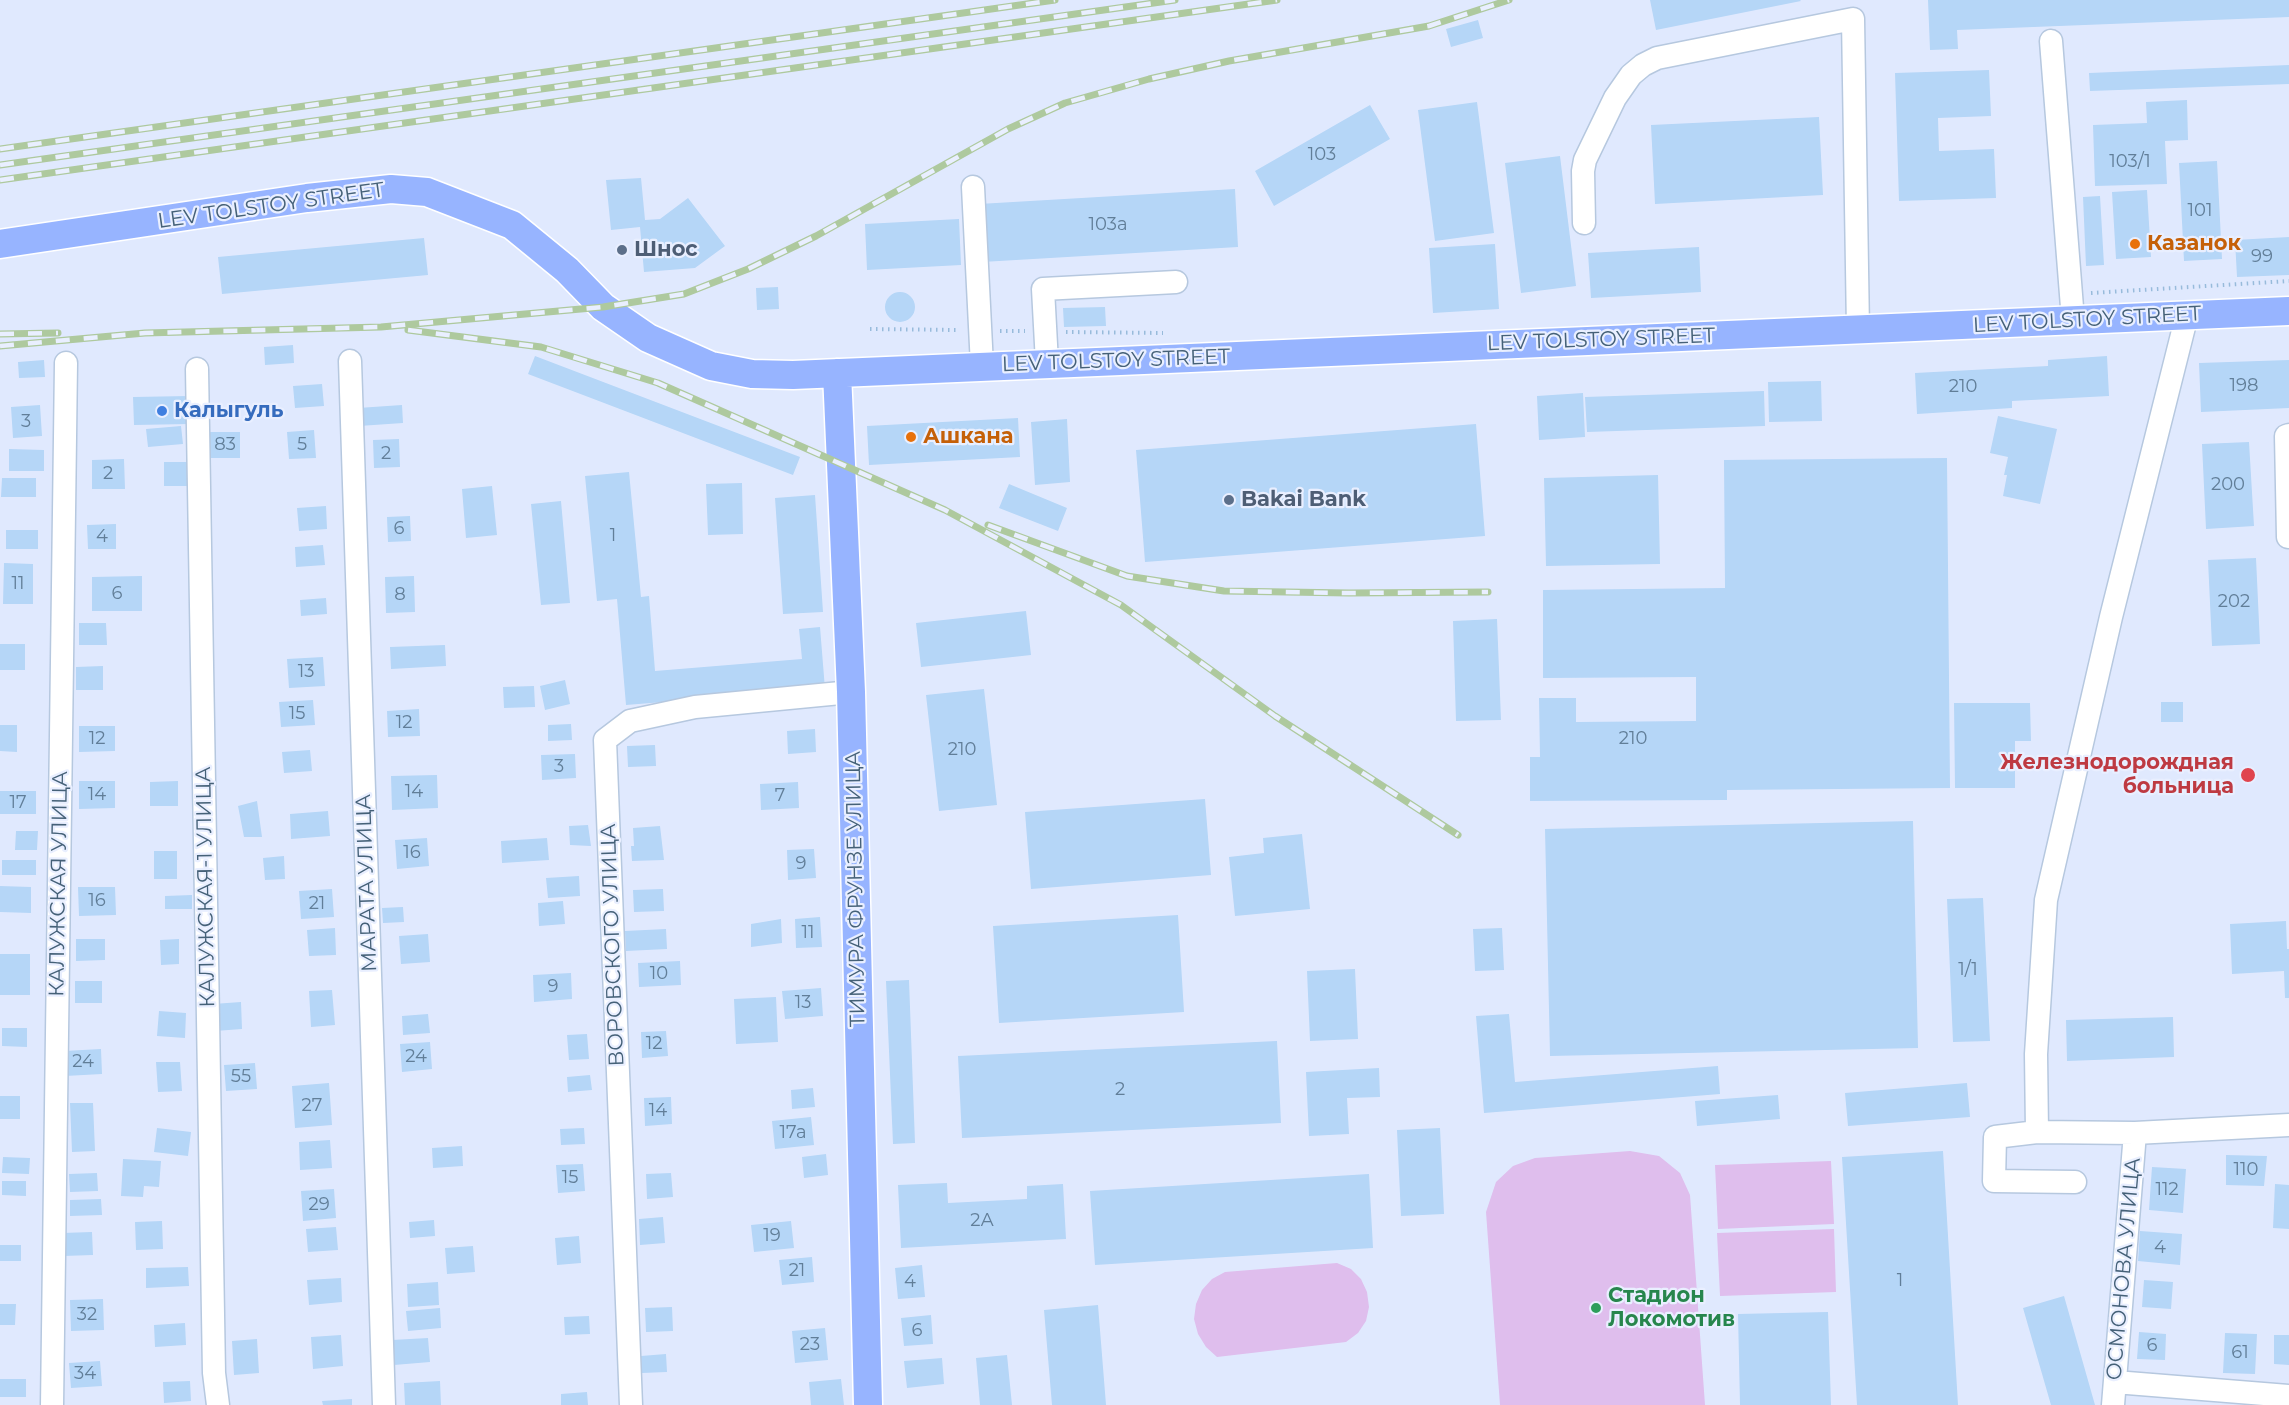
<!DOCTYPE html>
<html>
<head>
<meta charset="utf-8">
<style>
  body { margin:0 }
  canvas { display:block; background:#e0e9fe }
</style>
</head>
<body>
<canvas width="2289" height="1405"></canvas>
<script>
const ctx = document.querySelector('canvas').getContext('2d');
ctx.lineJoin = 'round';
function fill(path, color) { ctx.fillStyle = color; ctx.fill(path, 'evenodd'); }
const shape = rows => new Path2D(rows.map(r => 'M' + r).join(''));
function trace(path, color, width, dash) { ctx.strokeStyle = color; ctx.lineWidth = width; ctx.lineCap = dash ? 'butt' : 'round'; ctx.setLineDash(dash || []); ctx.stroke(path); }
function drawText(font, color, halo, rows, align = 'center') {
  ctx.font = font + ' Montserrat,sans-serif'; ctx.lineWidth = 4.5; ctx.setLineDash([]); ctx.textBaseline = 'middle'; ctx.strokeStyle = halo; ctx.fillStyle = color; for (const [text, x, y, turn = 0] of rows) {
    ctx.save(); ctx.translate(x, y); ctx.rotate((+turn || 0) * Math.PI / 180); ctx.textAlign = isNaN(turn) ? turn : align; if (halo) ctx.strokeText(text, 0, 0); ctx.fillText(text, 0, 0); ctx.restore();
  }
}
fill(shape([
  [1630,1151,1659,1156,1680,1173,1690,1195,1705,1405,1500,1405,1486,1212,1496,1182,1513,1166,1535,1158],
  [1831,1161,1834,1224,1718,1229,1715,1165],
  [1834,1229,1836,1292,1720,1296,1717,1233],
  [1337,1263,1351,1269,1361,1279,1367,1292,1369,1307,1366,1321,1358,1333,1346,1342,1217,1357,1206,1347,1198,1334,1194,1319,1196,1304,1202,1290,1212,1279,1225,1272]
]), '#dfbeed');
fill(shape([
  [1650,0,1800,0,1801,1,1656,30],
  [1928,0,2289,0,2289,17,1957,30,1958,49,1930,50],
  [1478,20,1483,38,1451,47,1446,29],
  [2289,65,2289,84,2090,91,2089,73],
  [1989,70,1991,116,1938,118,1939,151,1994,149,1996,198,1899,201,1895,73],
  [2187,100,2188,140,2165,141,2167,184,2095,186,2093,125,2147,123,2146,102],
  [1477,102,1494,233,1435,241,1418,110],
  [1370,105,1390,139,1274,206,1255,171],
  [1819,117,1823,195,1655,204,1651,125],
  [1560,156,1576,286,1521,293,1505,163],
  [2217,161,2222,259,2184,261,2179,163],
  [641,178,645,220,660,219,688,198,725,246,695,268,644,272,640,227,611,230,606,180],
  [1235,189,1238,247,982,262,979,204],
  [2147,190,2151,257,2116,259,2112,192],
  [2100,196,2104,265,2086,266,2083,197],
  [959,219,961,265,867,270,865,224],
  [2289,237,2289,275,2237,277,2235,240],
  [424,238,428,275,222,294,218,257],
  [1495,244,1499,309,1433,313,1429,248],
  [1699,247,1701,292,1591,298,1588,253],
  [778,287,779,309,757,310,756,288],
  '885 307a15 15 0 1 1 30 0a15 15 0 1 1-30 0Z',
  [1105,307,1106,326,1064,327,1063,308],
  [293,345,294,363,265,365,264,347],
  [535,356,800,457,793,475,528,374],
  [2107,356,2109,396,2012,401,2012,408,1917,414,1915,373,2048,366,2048,360],
  [44,360,45,377,19,378,18,362],
  [2289,360,2289,408,2201,412,2199,363],
  [1821,381,1822,421,1769,422,1768,382],
  [322,384,324,406,295,408,293,386],
  [1764,391,1765,426,1587,432,1585,397],
  [1583,393,1585,437,1539,440,1537,396],
  [189,396,190,424,134,425,133,397],
  [40,405,42,436,13,438,11,407],
  [402,405,403,423,359,426,358,408],
  [1998,416,2057,429,2040,504,2003,496,2007,475,2004,475,2008,457,1990,453],
  [1018,418,1020,457,869,465,867,426],
  [1067,419,1070,482,1035,485,1031,422],
  [1476,424,1485,536,1145,562,1136,450],
  [181,426,183,444,148,447,146,429],
  [314,430,316,458,289,459,287,432],
  [209,432,240,432,240,458,210,458],
  [399,439,400,467,374,468,373,440],
  [2249,442,2254,526,2206,529,2202,444],
  [9,449,44,450,44,471,9,471],
  [1947,458,1950,788,1727,790,1727,800,1530,801,1530,757,1540,757,1539,698,1576,698,1576,722,1696,721,1696,677,1543,678,1543,590,1725,588,1724,460],
  [124,459,125,489,92,489,92,460],
  [164,462,189,462,189,486,164,486],
  [629,472,641,597,649,596,655,671,802,659,799,629,820,627,825,689,626,705,617,599,597,601,585,476],
  [1658,475,1660,564,1546,566,1544,478],
  [2,478,36,478,36,497,1,497],
  [742,483,743,534,708,535,706,484],
  [1009,484,1067,508,1058,531,999,508],
  [492,486,497,535,466,538,462,489],
  [815,495,823,612,783,614,775,498],
  [561,501,570,603,541,605,531,504],
  [326,506,327,529,299,531,297,508],
  [410,516,411,541,388,542,387,517],
  [116,524,116,549,88,549,87,525],
  [6,530,38,530,38,549,6,549],
  [323,545,325,565,296,567,295,547],
  [2256,558,2260,644,2212,646,2208,560],
  [4,563,33,564,33,604,3,604],
  [142,576,142,611,92,611,92,577],
  [414,576,415,612,386,613,385,577],
  [326,598,327,614,301,616,300,600],
  [1026,611,1031,655,921,667,916,623],
  [1497,619,1501,720,1456,721,1453,621],
  [79,623,106,623,107,645,79,645],
  [0,644,25,644,25,670,0,670],
  [445,645,446,666,391,669,390,647],
  [323,657,325,686,289,688,287,659],
  [103,666,103,690,76,690,76,667],
  [565,680,570,704,545,710,540,686],
  [534,686,535,707,504,708,503,687],
  [984,689,997,805,939,811,926,695],
  [313,700,315,725,281,727,279,702],
  [2161,702,2183,702,2183,722,2161,722],
  [1954,703,2030,703,2031,741,2015,741,2015,788,1955,788],
  [419,709,420,736,388,737,387,711],
  [571,724,572,740,548,741,548,725],
  [0,725,17,725,17,752,0,751],
  [79,726,115,726,115,751,79,752],
  [815,729,816,752,788,754,787,731],
  [655,745,656,766,628,767,627,746],
  [310,750,312,771,284,773,282,752],
  [575,754,576,778,542,780,541,755],
  [437,775,438,808,392,810,391,776],
  [79,781,115,781,115,808,79,809],
  [178,781,178,806,150,806,150,782],
  [798,782,799,808,761,810,760,784],
  [0,791,36,791,36,814,0,814],
  [1205,799,1211,875,1031,889,1025,812],
  [257,801,262,837,244,837,238,806],
  [328,811,330,836,291,839,290,814],
  [1913,821,1918,1048,1550,1056,1545,829],
  [588,825,591,846,570,845,569,826],
  [660,826,664,860,632,861,631,846,634,846,633,828],
  [16,831,38,831,37,850,15,850],
  [1302,834,1310,909,1235,916,1229,857,1264,853,1263,838],
  [427,838,429,866,397,869,395,840],
  [547,838,549,860,502,863,501,841],
  [814,849,816,878,788,880,787,850],
  [154,851,177,851,177,879,154,879],
  [284,856,285,879,265,880,263,858],
  [2,860,36,860,36,875,2,875],
  [579,876,580,896,548,898,546,878],
  [0,886,31,887,31,913,0,912],
  [78,887,115,887,116,915,79,916],
  [332,889,334,917,301,919,299,891],
  [663,889,664,911,634,912,633,890],
  [192,895,192,909,165,909,165,896],
  [1983,898,1990,1041,1953,1042,1947,899],
  [563,901,565,924,539,926,538,903],
  [403,907,404,922,383,923,382,908],
  [1178,915,1184,1012,999,1023,993,926],
  [820,917,822,947,796,948,795,919],
  [781,919,782,943,751,947,751,924],
  [2286,921,2287,949,2289,949,2289,998,2285,998,2284,971,2232,974,2230,924],
  [335,928,336,955,309,956,307,930],
  [1502,928,1504,970,1475,971,1473,929],
  [666,929,667,949,626,951,625,931],
  [428,934,430,962,401,964,399,936],
  [76,939,105,939,105,960,76,961],
  [179,939,179,964,161,965,160,940],
  [0,954,30,954,30,995,0,995],
  [680,961,681,985,639,987,638,963],
  [1355,969,1358,1039,1310,1041,1307,971],
  [571,973,572,999,534,1002,533,975],
  [909,980,915,1143,893,1144,886,981],
  [75,981,102,981,102,1003,75,1003],
  [821,988,823,1016,785,1019,782,991],
  [332,990,335,1025,311,1027,309,991],
  [776,997,778,1042,736,1044,734,999],
  [241,1002,242,1029,215,1031,213,1004],
  [159,1011,186,1013,185,1038,157,1036],
  [428,1014,430,1033,403,1035,402,1016],
  [1509,1014,1515,1082,1718,1066,1720,1094,1484,1113,1476,1016],
  [2173,1017,2174,1057,2067,1061,2066,1020],
  [2,1028,27,1028,27,1047,2,1046],
  [666,1031,668,1056,642,1058,641,1032],
  [587,1034,589,1059,569,1060,567,1035],
  [1277,1041,1281,1123,962,1138,958,1056],
  [430,1042,432,1069,402,1072,400,1044],
  [101,1049,102,1074,65,1076,64,1051],
  [156,1062,180,1062,182,1091,158,1092],
  [255,1063,257,1089,226,1091,224,1065],
  [1379,1068,1380,1097,1347,1098,1349,1134,1309,1136,1306,1072],
  [590,1075,592,1090,568,1092,567,1077],
  [329,1083,332,1125,295,1128,292,1086],
  [1967,1083,1970,1117,1848,1126,1845,1093],
  [813,1088,815,1107,792,1109,791,1090],
  [1778,1095,1780,1119,1697,1126,1695,1101],
  [0,1096,20,1096,20,1119,0,1119],
  [671,1097,672,1124,645,1126,644,1098],
  [70,1103,93,1103,95,1151,72,1152],
  [811,1117,814,1145,775,1149,772,1121],
  [157,1128,191,1132,188,1156,154,1152],
  [584,1128,585,1144,561,1145,560,1129],
  [1440,1128,1444,1214,1401,1216,1397,1130],
  [330,1140,332,1168,300,1170,299,1142],
  [462,1146,463,1166,433,1168,432,1148],
  [1943,1151,1958,1405,1857,1405,1842,1157],
  [826,1154,828,1175,804,1178,802,1157],
  [2226,1155,2267,1156,2264,1186,2226,1185],
  [3,1157,30,1158,29,1174,2,1173],
  [123,1159,161,1161,159,1187,144,1186,143,1197,121,1196],
  [583,1164,585,1191,558,1193,556,1165],
  [2152,1167,2186,1169,2183,1213,2149,1210],
  [97,1173,98,1191,70,1192,69,1174],
  [671,1173,673,1197,647,1199,646,1174],
  [1369,1174,1373,1248,1095,1265,1090,1191],
  [2,1181,26,1181,26,1196,2,1195],
  [947,1183,948,1203,1027,1199,1027,1186,1063,1184,1066,1239,901,1248,898,1185],
  [2275,1184,2289,1185,2289,1229,2273,1228],
  [334,1189,336,1218,303,1221,301,1191],
  [101,1199,102,1215,70,1216,70,1200],
  [663,1217,665,1243,640,1245,639,1219],
  [434,1220,435,1236,410,1238,409,1222],
  [162,1221,163,1249,136,1250,135,1222],
  [791,1221,794,1248,754,1252,751,1225],
  [336,1227,338,1250,308,1252,306,1229],
  [2140,1231,2182,1234,2180,1265,2138,1261],
  [92,1232,93,1255,63,1256,62,1233],
  [579,1236,581,1263,557,1265,555,1238],
  [0,1245,21,1245,21,1261,0,1261],
  [473,1246,475,1272,447,1274,445,1248],
  [812,1257,814,1282,782,1285,779,1260],
  [922,1265,925,1297,898,1299,895,1268],
  [188,1267,189,1286,146,1288,146,1268],
  [341,1278,342,1302,309,1305,307,1280],
  [2144,1280,2173,1282,2171,1309,2142,1307],
  [438,1282,439,1305,408,1307,407,1284],
  [2064,1296,2095,1405,2051,1405,2023,1308],
  [103,1299,104,1330,71,1331,70,1300],
  [0,1304,16,1304,15,1325,0,1325],
  [1098,1305,1106,1405,1052,1405,1044,1310],
  [672,1307,673,1331,646,1332,645,1308],
  [440,1308,441,1328,408,1331,406,1311],
  [1828,1312,1831,1405,1740,1405,1738,1314],
  [931,1315,933,1344,904,1346,901,1318],
  [589,1316,590,1334,565,1335,564,1317],
  [185,1323,186,1345,155,1347,154,1325],
  [825,1328,828,1360,795,1363,792,1331],
  [2139,1332,2166,1334,2165,1360,2137,1359],
  [2225,1333,2257,1334,2255,1374,2223,1373],
  [341,1335,343,1366,313,1369,311,1337],
  [2274,1335,2289,1335,2289,1365,2274,1364],
  [428,1338,430,1362,394,1365,392,1340],
  [257,1339,259,1373,234,1375,232,1341],
  [666,1354,667,1372,642,1373,641,1356],
  [1007,1355,1012,1405,980,1405,976,1358],
  [942,1358,944,1384,907,1388,904,1361],
  [100,1361,102,1386,71,1388,69,1363],
  [0,1379,26,1379,26,1397,0,1397],
  [841,1379,844,1405,811,1405,809,1382],
  [190,1381,191,1401,164,1403,163,1382],
  [440,1381,441,1405,405,1405,404,1383],
  [587,1392,588,1405,561,1405,561,1394],
  [352,1399,352,1405,323,1405,322,1401]
]), '#b5d6f7');
const minor = shape([
  [2051,41,2073,320],
  [973,187,982,366],
  [1584,223,1583,171,1585,160,1615,98,1631,75,1643,65,1657,58,1853,19,1858,330],
  [350,361,384,1405],
  [1047,363,1043,289,1176,282],
  [197,369,214,1373,218,1405],
  [2288,537,2286,436,2289,435],
  [2037,1132,2036,1054,2046,900,2111,617,2187,315],
  [2075,1182,1994,1181,1995,1137,2037,1132,2135,1133,2289,1125],
  [2115,1382,2289,1396],
  [52,1405,66,363],
  [631,1405,605,740,630,721,695,707,851,692],
  [2113,1405,2135,1133]
]);
const major = shape([
  [0,244,307,198,391,189,427,192,512,225,567,270,603,307,648,338,711,366,752,374,793,375,2289,311],
  [837,373,851,692,868,1405]
]);
trace(minor, '#b6c8df', 25);
trace(major, '#fff', 31);
trace(shape([
  [2091,293,2289,281],
  [870,329,959,330],
  [1000,331,1025,331],
  [1066,332,1163,333]
]), '#98bbdb', 4, [1.5, 4.5]);
trace(minor, '#fff', 22);
trace(major, '#97b4ff', 28);
const rail = shape([
  [0,149,1055,0],
  [0,165,1175,0],
  [0,180,1277,0],
  [408,330,541,347,658,383,945,510,1121,605,1275,716,1458,835],
  [0,334,58,333],
  [0,346,145,333,381,327,603,307,684,294,748,269,816,236,1008,129,1065,103,1149,79,1229,61,1429,26,1509,0],
  [988,525,1127,576,1224,591,1349,593,1488,592]
]);
trace(rail, '#aec99e', 7);
trace(rail, '#e9efff', 4.5, [14]);
for (const [x, y, r, color] of [
  [2135,244,6,"#e8710a"],
  [622,250,6,"#5c6f8a"],
  [162,411,6,"#3f7fe0"],
  [911,437,6,"#e8710a"],
  [1229,500,6,"#5c6f8a"],
  [2248,775,8,"#e0444e"],
  [1596,1308,6,"#2e9e5b"]
]) { const dot = new Path2D(); dot.arc(x, y, r, 0, 2 * Math.PI); ctx.fillStyle = color; ctx.fill(dot); trace(dot, '#e9efff', 2); }
drawText('18px', '#617e98', null, [
  ["103",1322,155],
  ["103/1",2130,162],
  ["101",2200,211],
  ["103а",1108,225],
  ["99",2262,257],
  ["198",2244,386],
  ["210",1963,387],
  ["3",26,422],
  ["83",225,445],
  ["5",302,445],
  ["2",386,454],
  ["2",108,474],
  ["200",2228,485],
  ["6",399,529],
  ["1",613,536],
  ["4",102,537],
  ["11",18,584],
  ["6",117,594],
  ["8",400,595],
  ["202",2234,602],
  ["13",306,672],
  ["15",297,714],
  ["12",404,723],
  ["12",97,739],
  ["210",1633,739],
  ["210",962,750],
  ["3",559,767],
  ["14",414,792],
  ["14",97,795],
  ["7",780,796],
  ["17",18,803],
  ["16",412,853],
  ["9",801,864],
  ["16",97,901],
  ["21",317,904],
  ["11",808,933],
  ["1/1",1968,970],
  ["10",659,974],
  ["9",553,987],
  ["13",803,1003],
  ["12",654,1044],
  ["24",416,1057],
  ["24",83,1062],
  ["55",241,1077],
  ["2",1120,1090],
  ["27",312,1106],
  ["14",658,1111],
  ["17а",793,1133],
  ["110",2246,1170],
  ["15",570,1178],
  ["112",2167,1190],
  ["29",319,1205],
  ["2А",982,1221],
  ["19",772,1236],
  ["4",2160,1248],
  ["21",797,1271],
  ["1",1900,1281],
  ["4",910,1282],
  ["32",87,1315],
  ["6",917,1331],
  ["23",810,1345],
  ["6",2152,1346],
  ["61",2240,1353],
  ["34",85,1374]
]);
drawText('21px', '#456178', '#e9efff', [
  ["LEV TOLSTOY STREET",271,206,-8],
  ["LEV TOLSTOY STREET",2087,320,-3],
  ["LEV TOLSTOY STREET",1601,340,-2],
  ["LEV TOLSTOY STREET",1116,361,-2],
  ["МАРАТА УЛИЦА",367,883,-92],
  ["КАЛУЖСКАЯ УЛИЦА",59,884,-89],
  ["КАЛУЖСКАЯ-1 УЛИЦА",206,887,-91],
  ["ТИМУРА ФРУНЗЕ УЛИЦА",856,889,-91],
  ["ВОРОВСКОГО УЛИЦА",613,945,-92],
  ["ОСМОНОВА УЛИЦА",2124,1269,-85]
]);
drawText('bold 21px', '#c56008', '#e9efff', [
  ["Казанок",2147,244],
  ["Ашкана",923,437]
], 'left');
drawText('bold 21px', '#4e5e75', '#e9efff', [
  ["Шнос",634,250],
  ["Bakai Bank",1241,500]
], 'left');
drawText('bold 21px', '#366cbe', '#e9efff', [
  ["Калыгуль",174,411]
], 'left');
drawText('bold 21px', '#be3a42', '#e9efff', [
  ["Железнодорождная",2234,763],
  ["больница",2234,787]
], 'right');
drawText('bold 21px', '#27864d', '#e9efff', [
  ["Стадион",1608,1296],
  ["Локомотив",1608,1320]
], 'left');
</script>
</body>
</html>
